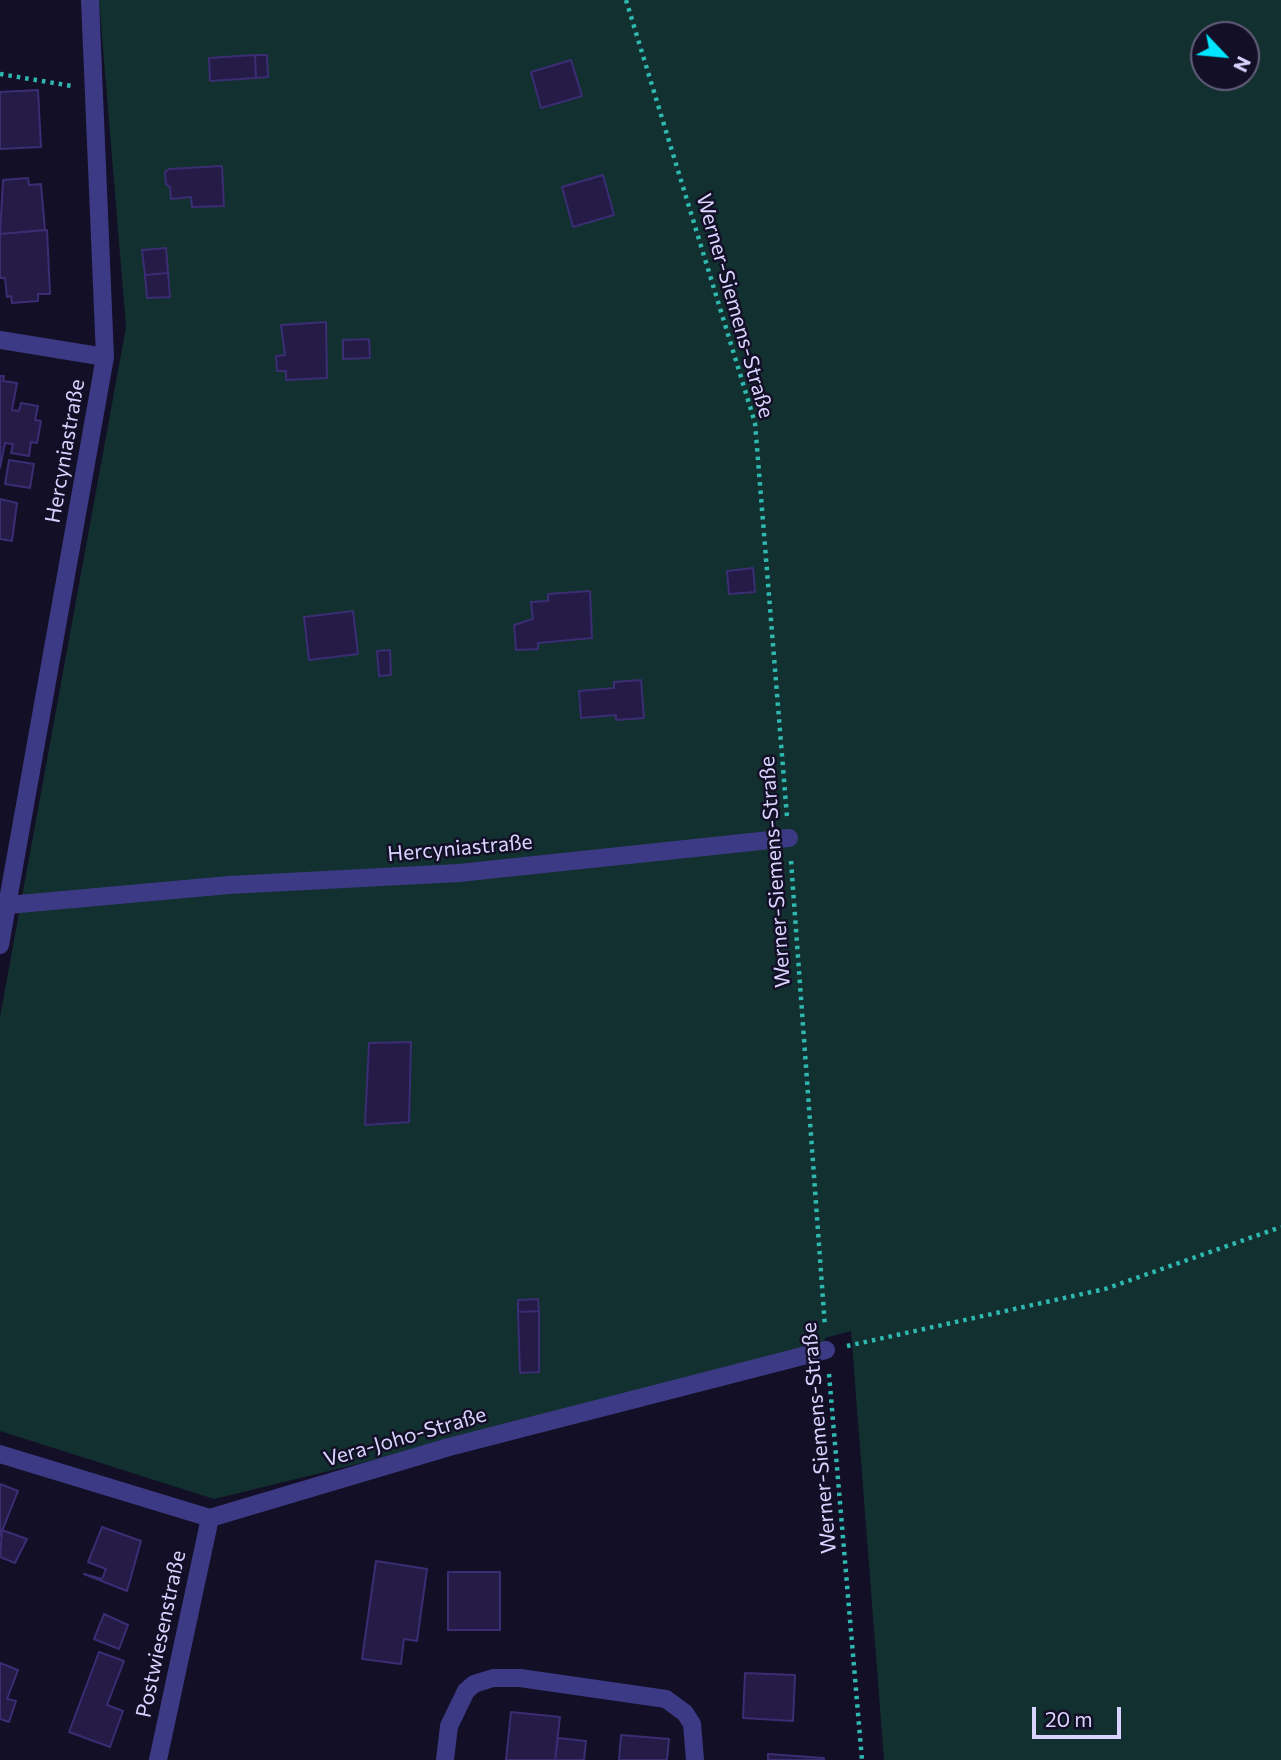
<!DOCTYPE html>
<html>
<head>
<meta charset="utf-8">
<style>
  body { margin:0 }
  #map { position:relative; width:1281px; height:1760px; overflow:hidden; background:#130f26; font-family:Commissioner,sans-serif }
  canvas { display:block }
  .north { position:absolute; left:1190px; top:21px; width:70px; height:70px; box-sizing:border-box; background:#130f26; border:2px solid #625e7d; border-radius:50%; rotate:116deg; font-size:19px; font-weight:700; line-height:28px; text-align:center; color:#d9d4ff }
  .north::after { content:''; display:block; margin:auto; width:24px; height:32px; background:#00e5ff; clip-path:polygon(50% 0,100% 100%,50% 72%,0 100%) }
  .scale { position:absolute; left:1032px; top:1707px; width:89px; height:32px; box-sizing:border-box; border:4px solid #d9d4ff; border-top:0; padding-left:9px; font-size:21px; line-height:24px; white-space:nowrap; color:#d9d4ff; -webkit-text-stroke:5px #130f26; paint-order:stroke }
</style>
</head>
<body>
<div id="map">
<canvas width="1281" height="1760"></canvas>
<div class="north">N</div>
<div class="scale">20 m</div>
</div>
<script>
const ctx = document.querySelector('canvas').getContext('2d');
ctx.lineJoin = 'round';
function fill(path, color) { ctx.fillStyle = color; ctx.fill(path, 'evenodd'); }
const shape = rows => new Path2D(rows.map(r => 'M' + r).join(''));
function trace(path, color, width, dash) { ctx.strokeStyle = color; ctx.lineWidth = width; ctx.lineCap = dash ? 'butt' : 'round'; ctx.setLineDash(dash || []); ctx.stroke(path); }
function drawText(font, color, halo, rows, align = 'center') {
  ctx.font = font + ' Commissioner,sans-serif'; ctx.lineWidth = 5; ctx.setLineDash([]); ctx.textBaseline = 'middle'; ctx.strokeStyle = halo; ctx.fillStyle = color; for (const [text, x, y, turn = 0] of rows) {
    ctx.save(); ctx.translate(x, y); ctx.rotate((+turn || 0) * Math.PI / 180); ctx.textAlign = isNaN(turn) ? turn : align; if (halo) ctx.strokeText(text, 0, 0); ctx.fillText(text, 0, 0); ctx.restore();
  }
}
fill(shape([
  [99,0,1281,0,1281,1760,884,1760,851,1331,825,1338,826,1350,214,1499,0,1431,0,1017,126,327],
  [1204,35,1246,35,1246,77,1204,77]
]), '#12302f');
const building = shape([
  [255,55,256,78,210,81,209,58,255,55],
  [255,55,267,55,268,77,256,78,255,55],
  [571,60,582,96,541,108,531,72,571,60],
  [38,90,41,147,0,149,0,92,38,90],
  [222,166,224,206,192,207,191,197,171,199,170,187,166,184,165,172,169,169,222,166],
  [603,175,614,215,573,227,562,187,603,175],
  [28,178,29,185,41,184,45,230,0,234,3,180,28,178],
  [47,230,50,294,38,294,38,301,12,303,11,296,7,297,5,278,0,278,0,234,47,230],
  [166,248,168,273,145,275,142,250,166,248],
  [168,273,170,297,147,298,145,275,168,273],
  [326,322,327,378,286,380,286,371,277,371,276,356,285,355,281,325,326,322],
  [369,339,370,358,343,359,343,340,369,339],
  [0,376,4,376,3,381,17,383,12,410,19,411,21,403,38,406,35,420,41,421,37,443,31,442,29,456,11,453,13,444,5,443,0,468,0,376],
  [9,460,34,464,30,488,5,484,9,460],
  [0,499,17,503,12,541,0,539,0,499],
  [753,568,755,592,729,594,727,571,753,568],
  [590,591,592,638,538,643,538,649,516,650,514,625,533,619,531,602,548,601,548,594,590,591],
  [353,611,358,654,309,660,304,617,353,611],
  [390,650,391,675,379,676,377,651,390,650],
  [641,680,644,718,616,720,616,715,581,718,579,691,614,688,614,682,641,680],
  [411,1042,409,1122,365,1125,369,1043,411,1042],
  [538,1299,539,1311,518,1312,518,1300,538,1299],
  [539,1311,539,1372,520,1373,518,1312,539,1311],
  [0,1484,18,1491,0,1536,0,1484],
  [102,1527,141,1541,127,1591,84,1574,102,1579,106,1569,88,1562,102,1527],
  [2,1530,27,1539,15,1563,0,1557,2,1530],
  [376,1561,427,1569,417,1641,404,1639,401,1664,362,1659,376,1561],
  [448,1572,500,1572,500,1630,448,1630,448,1572],
  [104,1614,128,1625,119,1649,94,1639,104,1614],
  [99,1652,124,1661,107,1705,123,1711,110,1747,69,1732,99,1652],
  [0,1663,18,1670,7,1699,16,1701,9,1722,0,1719,0,1663],
  [745,1673,795,1675,793,1721,743,1718,745,1673],
  [511,1712,560,1717,555,1760,506,1760,511,1712],
  [621,1735,669,1739,667,1760,619,1760,621,1735],
  [558,1738,586,1741,584,1760,555,1760,558,1738],
  [768,1754,824,1758,824,1760,768,1760,768,1754]
]);
fill(building, '#241b47');
trace(building, '#3b2d73', 2);
trace(shape([
  [626,0,755,423,787,817],
  [0,74,72,86],
  [791,861,825,1327],
  [847,1346,1105,1289,1281,1227],
  [829,1374,862,1760]
]), '#2fb8b0', 4.5, [3.5, 5]);
trace(shape([
  [0,340,105,357],
  [0,903,8,905,229,885,459,873,789,838],
  [0,945,105,357,90,0],
  [0,1454,210,1518,449,1447,826,1350],
  [158,1760,210,1518],
  [445,1760,449,1726,466,1691,474,1684,493,1678,520,1678,666,1699,685,1713,692,1724,695,1760]
]), '#3d3a85', 18);
drawText('21px', '#d9d4ff', '#130f26', [
  ["Werner-Siemens-Straße",735,306,74],
  ["Hercyniastraße",65,451,-80],
  ["Hercyniastraße",460,848,-5],
  ["Werner-Siemens-Straße",775,872,-94],
  ["Vera-Joho-Straße",405,1437,-16],
  ["Werner-Siemens-Straße",819,1438,-95],
  ["Postwiesenstraße",161,1634,-78]
]);
</script>
</body>
</html>
